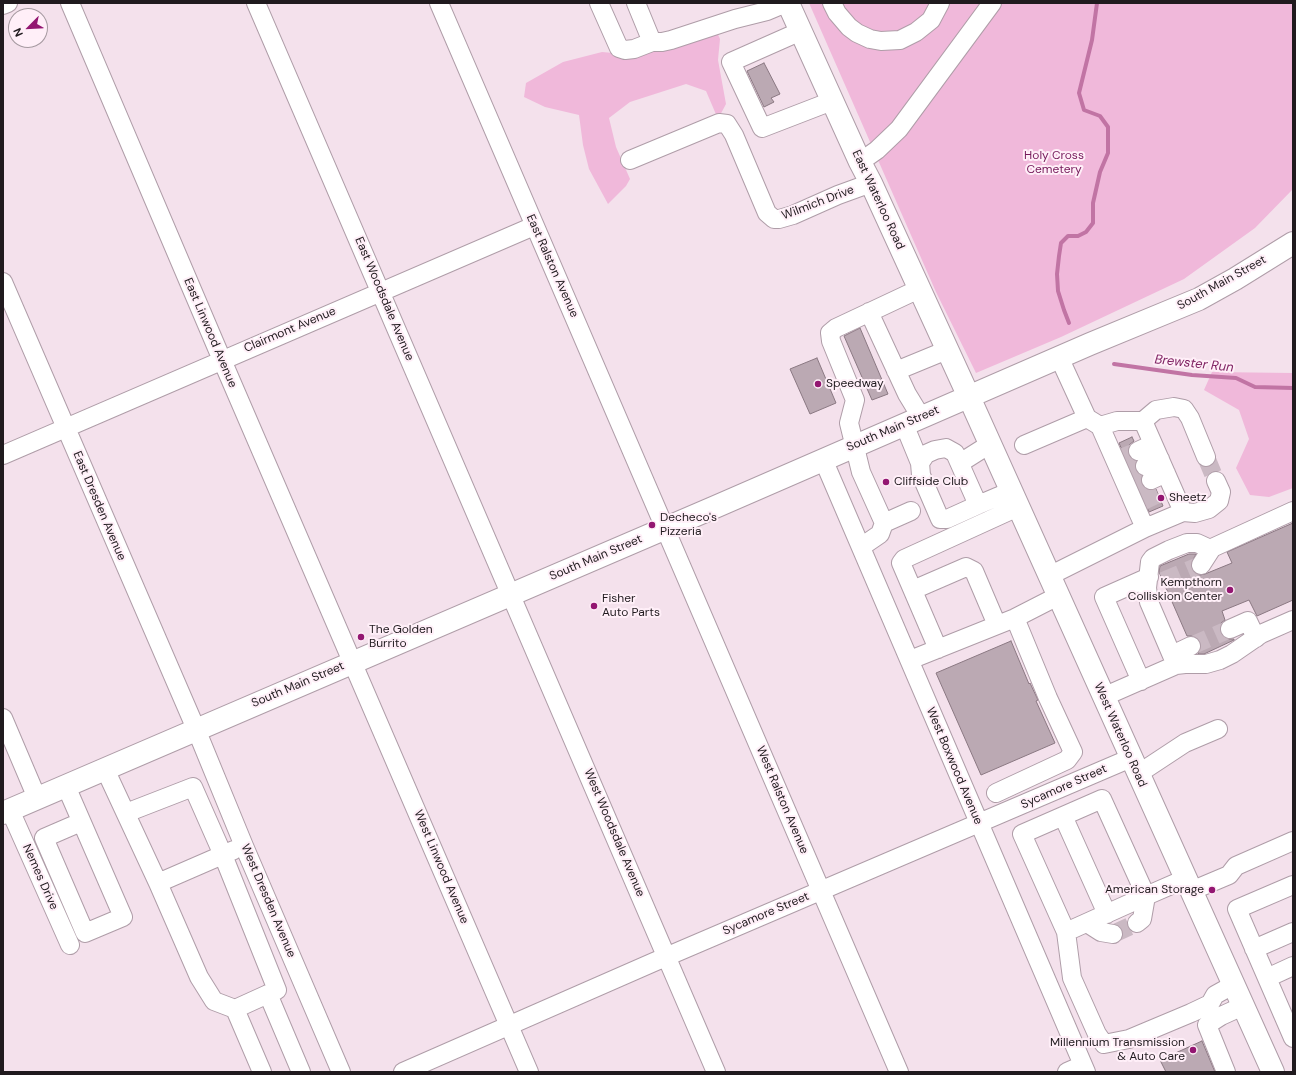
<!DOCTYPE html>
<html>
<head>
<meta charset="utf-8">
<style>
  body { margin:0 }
  #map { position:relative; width:1296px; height:1075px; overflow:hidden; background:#f4e1ec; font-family:"DM Sans",sans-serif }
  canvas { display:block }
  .frame { position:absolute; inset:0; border:4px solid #201a1e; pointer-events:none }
  .north { position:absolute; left:8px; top:8px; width:40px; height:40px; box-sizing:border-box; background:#ffeff8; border:1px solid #a69aa1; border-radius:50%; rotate:246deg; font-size:11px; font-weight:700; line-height:16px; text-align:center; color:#201a1e }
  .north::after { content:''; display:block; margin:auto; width:14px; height:18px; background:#931671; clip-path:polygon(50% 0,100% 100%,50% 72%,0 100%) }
</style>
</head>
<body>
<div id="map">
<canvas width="1296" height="1075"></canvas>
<div class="frame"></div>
<div class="north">N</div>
</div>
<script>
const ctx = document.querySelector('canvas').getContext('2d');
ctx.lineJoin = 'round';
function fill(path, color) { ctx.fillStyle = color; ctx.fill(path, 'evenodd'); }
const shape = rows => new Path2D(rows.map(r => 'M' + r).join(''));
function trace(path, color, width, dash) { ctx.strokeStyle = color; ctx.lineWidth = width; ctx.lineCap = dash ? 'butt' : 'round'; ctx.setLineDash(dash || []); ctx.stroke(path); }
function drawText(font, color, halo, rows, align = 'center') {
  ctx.font = font + ' "DM Sans",sans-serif'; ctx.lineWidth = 4; ctx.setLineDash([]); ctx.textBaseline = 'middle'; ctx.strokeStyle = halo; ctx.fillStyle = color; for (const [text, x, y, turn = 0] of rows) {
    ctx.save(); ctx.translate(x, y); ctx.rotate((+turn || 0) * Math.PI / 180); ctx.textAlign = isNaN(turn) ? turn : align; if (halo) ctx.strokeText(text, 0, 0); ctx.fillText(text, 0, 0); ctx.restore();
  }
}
fill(shape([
  [809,3,1293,3,1293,189,1255,228,1184,279,1061,337,976,373,936,292],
  [715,28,720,39,718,60,726,104,718,119,706,91,686,84,630,102,609,118,616,147,630,179,626,186,608,204,589,169,583,145,579,115,545,107,524,97,526,83,563,62,602,52,635,55,663,49],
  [1212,372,1293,373,1293,488,1269,497,1250,495,1236,468,1249,439,1239,410,1204,390]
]), '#f0b8da');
trace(shape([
  [1069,323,1064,310,1058,291,1057,274,1059,256,1061,243,1068,236,1078,236,1086,232,1093,223,1093,203,1100,172,1108,153,1108,127,1100,116,1084,110,1079,93,1092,40,1097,3],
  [1114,364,1192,375,1236,378,1255,387,1293,388]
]), '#c174a4', 4);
const building = shape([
  [764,63,780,94,771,98,774,102,764,107,747,71,764,63],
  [860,328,888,394,872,400,844,336,860,328],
  [817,358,836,403,810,414,790,369,817,358],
  [1132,437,1134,441,1129,445,1128,450,1128,455,1132,459,1136,461,1135,465,1135,470,1139,474,1142,476,1141,479,1141,484,1145,489,1150,490,1156,489,1163,506,1149,512,1119,443,1132,437],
  [1293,523,1293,600,1257,616,1249,600,1222,611,1225,620,1221,623,1220,628,1220,633,1224,638,1229,639,1234,639,1234,640,1204,654,1198,654,1201,647,1201,642,1197,637,1191,636,1187,636,1159,572,1160,566,1189,554,1196,554,1191,564,1192,570,1195,574,1200,575,1205,574,1232,563,1227,552,1293,523],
  [1011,641,1029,684,1030,683,1038,700,1036,701,1055,743,981,775,936,673,1011,641],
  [1202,1041,1215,1072,1166,1072,1160,1060,1202,1041]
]);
fill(building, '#bba9b3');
trace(building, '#8a7882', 1);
trace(shape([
  [1123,457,1138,451],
  [1206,457,1216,481],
  [1130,473,1145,466],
  [1136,487,1151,480],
  [1143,501,1158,494],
  [1163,581,1201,565],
  [1191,646,1230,629],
  [1113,934,1137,923]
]), '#cab9c3', 18, [18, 9]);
const minor = shape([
  [70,3,222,360,529,1072],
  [256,3,716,1072],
  [439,3,899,1072],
  [599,3,619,48,625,50,634,49,652,42,636,3],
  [832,3,837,13,849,27,857,33,870,39,881,41,900,40,916,32,931,20,940,3],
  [3,5,8,3],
  [801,31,731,62,762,128,832,101],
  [652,42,662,42,671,40,735,19,767,11,786,3],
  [630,160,719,123,727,124,734,135,767,213,774,219,779,219,793,215,838,195,871,183],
  [860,162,877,150,899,129,992,3],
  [3,282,196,729,244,846,341,1072],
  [869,312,907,394,921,417],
  [1059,357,1087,418,1100,426,1145,528],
  [896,371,947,350],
  [904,424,920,463],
  [1100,426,1117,421,1143,421,1156,410,1174,407,1184,409,1190,418,1206,457],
  [1024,445,1087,418],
  [1138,451,1153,444],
  [3,455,534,226],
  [823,459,1086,1072],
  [960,463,990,444],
  [1145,466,1160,459],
  [1151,480,1166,473],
  [978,505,955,453,946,448,935,450,926,454,920,463,921,475,940,519,947,519,978,505,1011,491],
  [1183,512,1195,513,1209,509,1219,501,1221,492,1216,481],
  [884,523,861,472,849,423,855,400,831,341,830,333,836,328,919,289],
  [861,547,880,534,884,523,911,511],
  [1201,565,1212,548],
  [1049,576,1145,528,1183,512,1143,421],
  [913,590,966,567,974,571,997,625],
  [1230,629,1248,621,1256,638],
  [938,649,901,563,904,559,1018,507],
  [1172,655,1191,646],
  [910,660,1015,618,1058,596],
  [1176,665,1149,602,1147,588,1150,562,1153,558,1169,550,1187,543,1197,543,1208,548,1212,548,1293,511],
  [1141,681,1104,597,1149,577],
  [1103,697,1176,665,1185,664,1206,664,1220,660,1232,654,1261,634,1293,620],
  [3,718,37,798],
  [105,769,158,883,234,850],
  [1138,774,1185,743,1218,729],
  [66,786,123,917,85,933,44,838,81,822],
  [996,793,1067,760,1073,752,1048,698,1015,618],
  [10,810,70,945],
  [126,813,193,787,223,855,277,990,268,994,301,1072],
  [1063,816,1107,914],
  [158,883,199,977,214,1001,235,1009,262,1072],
  [1191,891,1229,875,1236,866,1293,841],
  [1087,923,1101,932,1113,934],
  [1137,923,1142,919,1146,896,1102,799,1022,834,1066,932,1146,896,1185,879],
  [1066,932,1072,978,1097,1034,1104,1044,1129,1039,1191,1013,1210,1004,1215,995,1233,985],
  [1254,949,1293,932],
  [1267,978,1293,966],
  [235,1009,268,994],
  [1293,1038,1237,909,1293,885],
  [403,1072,654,962,1131,758],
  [1067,1072,1083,1065],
  [1226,1072,1207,1025,1221,1016,1243,1006]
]);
const major = shape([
  [788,3,860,162,871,183,969,397,1273,1072],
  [3,813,715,507,1090,344,1199,299,1235,279,1293,243]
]);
trace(minor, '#af9da8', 20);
trace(major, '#af9da8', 24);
trace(minor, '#fff', 18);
trace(major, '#fff', 22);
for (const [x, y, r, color] of [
  [818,384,4,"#931671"],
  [886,482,4,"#931671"],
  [1161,498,4,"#931671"],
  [652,525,4,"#931671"],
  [1230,590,4,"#931671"],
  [594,606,4,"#931671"],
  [361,637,4,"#931671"],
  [1212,890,4,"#931671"],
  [1193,1050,4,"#931671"]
]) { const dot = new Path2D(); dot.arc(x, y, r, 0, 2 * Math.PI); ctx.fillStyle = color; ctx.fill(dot); trace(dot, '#ffeff8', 1.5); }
drawText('12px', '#75195a', '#ffeff8', [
  ["Holy Cross",1054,156],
  ["Cemetery",1054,170]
]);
drawText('12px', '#201a1e', '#ffeff8', [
  ["East Waterloo Road",878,200,65],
  ["Wilmich Drive",818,203,-21],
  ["East Ralston Avenue",552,266,66],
  ["South Main Street",1222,283,-29],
  ["East Woodsdale Avenue",384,299,67],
  ["Clairmont Avenue",290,330,-23],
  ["East Linwood Avenue",210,333,67],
  ["South Main Street",893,429,-23],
  ["East Dresden Avenue",99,506,67],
  ["South Main Street",596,558,-23],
  ["South Main Street",298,685,-23],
  ["West Waterloo Road",1120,735,66],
  ["West Boxwood Avenue",954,766,67],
  ["Sycamore Street",1064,787,-24],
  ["West Ralston Avenue",782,800,67],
  ["West Woodsdale Avenue",614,833,67],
  ["West Linwood Avenue",441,867,67],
  ["Nemes Drive",40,877,66],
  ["West Dresden Avenue",268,901,67],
  ["Sycamore Street",766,914,-23]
]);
drawText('12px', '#201a1e', '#ffeff8', [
  ["Speedway",826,384],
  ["Cliffside Club",894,482],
  ["Sheetz",1169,498],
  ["Decheco's",660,518],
  ["Pizzeria",660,532],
  ["Kempthorn",1222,583,"right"],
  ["Colliskion Center",1222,597,"right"],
  ["Fisher",602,599],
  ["Auto Parts",602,613],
  ["The Golden",369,630],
  ["Burrito",369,644],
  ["American Storage",1204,890,"right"],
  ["Millennium Transmission",1185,1043,"right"],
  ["& Auto Care",1185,1057,"right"]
], 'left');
drawText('italic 13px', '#802464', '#ffeff8', [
  ["Brewster Run",1194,364,6]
]);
</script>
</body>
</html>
